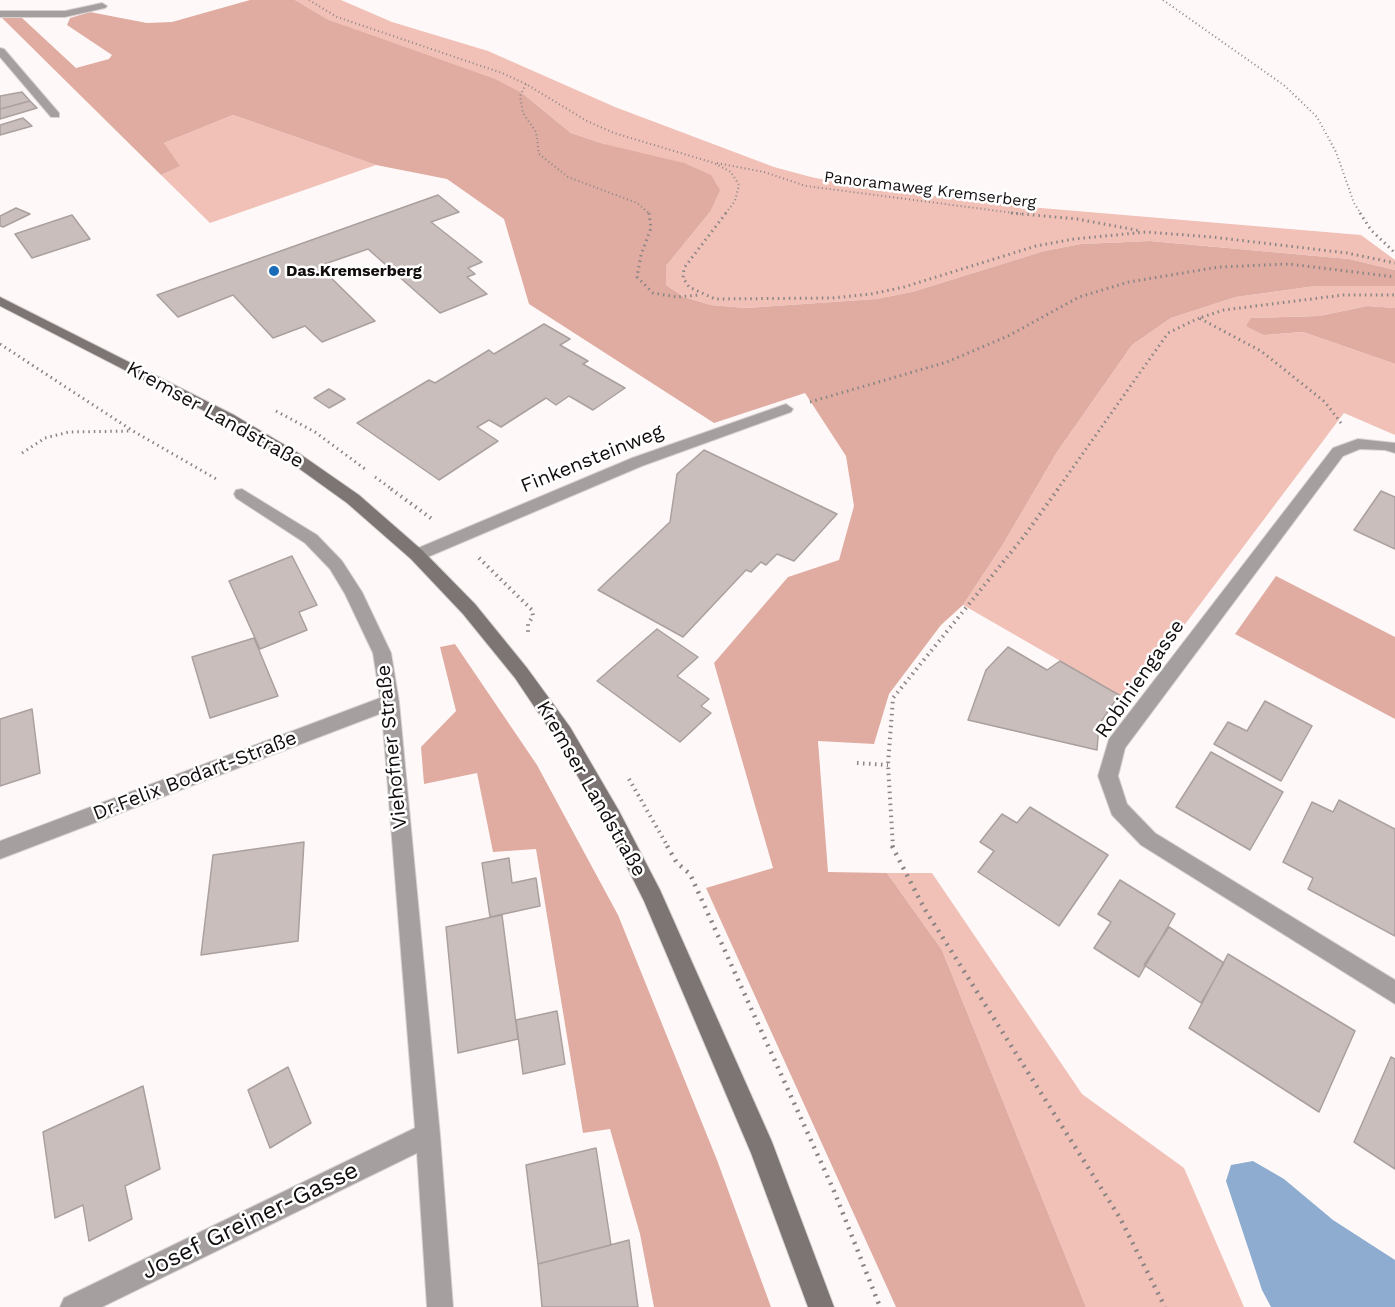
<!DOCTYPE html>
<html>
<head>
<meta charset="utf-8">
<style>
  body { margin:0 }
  canvas { display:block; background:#fef9f8 }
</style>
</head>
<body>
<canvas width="1395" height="1307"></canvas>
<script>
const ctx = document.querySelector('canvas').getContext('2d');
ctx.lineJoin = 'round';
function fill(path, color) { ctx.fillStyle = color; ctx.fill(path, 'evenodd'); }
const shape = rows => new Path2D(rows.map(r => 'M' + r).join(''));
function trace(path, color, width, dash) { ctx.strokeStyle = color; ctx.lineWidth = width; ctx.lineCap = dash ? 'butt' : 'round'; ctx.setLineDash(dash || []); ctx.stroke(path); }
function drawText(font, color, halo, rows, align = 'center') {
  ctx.font = font + ' "Work Sans",sans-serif'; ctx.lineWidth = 5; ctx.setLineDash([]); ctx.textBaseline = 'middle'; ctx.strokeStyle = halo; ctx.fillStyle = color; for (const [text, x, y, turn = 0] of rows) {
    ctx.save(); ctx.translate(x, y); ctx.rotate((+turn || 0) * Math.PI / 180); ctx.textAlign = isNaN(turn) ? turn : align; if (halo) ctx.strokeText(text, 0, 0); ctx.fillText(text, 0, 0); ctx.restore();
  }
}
fill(shape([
  [295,0,341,0,392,22,488,51,615,107,774,167,811,177,859,187,1029,207,1361,235,1395,260,1395,270,1349,259,1150,241,1081,244,1044,251,912,292,876,299,746,308,711,305,684,297,666,285,666,266,710,212,604,144,571,133,522,93,329,20],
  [233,115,376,165,210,223,161,175,179,166,164,143],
  [1316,286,1395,286,1395,308,1367,306,1319,316,1251,318,1264,335,1303,332,1395,364,1395,435,1344,413,1128,700,963,605,1002,546,1057,452,1132,345,1171,318,1236,297],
  [887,873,932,873,1082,1094,1184,1168,1244,1307,1086,1307,942,950]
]), '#f1c1b8');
fill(shape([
  [250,0,295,0,329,20,495,79,522,93,571,133,604,144,684,163,711,175,720,190,710,212,666,266,666,285,684,297,711,305,746,308,876,299,912,292,1044,251,1081,244,1150,241,1349,259,1395,270,1395,286,1316,286,1236,297,1171,318,1132,345,1057,452,1002,546,963,605,941,625,889,694,874,744,818,741,828,872,887,873,942,950,1086,1307,896,1307,706,888,773,868,714,663,788,577,839,560,854,506,846,456,805,393,714,423,529,304,504,219,447,179,376,165,233,115,164,143,180,166,161,175,2,18,21,17,76,68,109,59,112,55,67,25,70,18,90,12,147,23,172,22],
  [1367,306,1395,308,1395,364,1303,332,1264,335,1246,326,1251,318,1319,316],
  [1276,576,1395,637,1395,719,1235,634],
  [455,644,537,765,618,915,717,1160,771,1307,654,1307,640,1234,610,1129,583,1133,536,849,493,852,477,773,424,784,421,747,456,711,440,647]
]), '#e0aca2');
fill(shape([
  [1253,1161,1284,1179,1333,1220,1395,1260,1395,1307,1271,1307,1262,1290,1226,1181,1231,1165]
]), '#8dacd0');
const building = shape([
  [22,92,30,101,0,109,0,96,22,92],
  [30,101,37,108,0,119,0,109,30,101],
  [23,118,32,126,0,135,0,125,23,118],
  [438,195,459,212,431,222,482,262,468,268,475,274,467,277,487,294,440,313,368,249,319,266,375,321,322,342,305,326,273,338,233,295,178,317,157,295,438,195],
  [16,208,30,214,3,227,0,226,0,216,16,208],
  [72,215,90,239,32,258,15,234,72,215],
  [544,324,570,339,560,345,588,361,583,364,625,388,593,410,569,396,556,405,546,398,501,427,489,420,477,427,498,441,439,480,357,423,429,380,435,383,489,350,494,354,544,324],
  [329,389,345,399,329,408,314,398,329,389],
  [704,450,837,514,794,561,777,554,766,565,761,562,751,572,746,570,683,637,598,590,670,522,677,474,704,450],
  [1381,491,1395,497,1395,549,1354,530,1381,491],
  [292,556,317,605,299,612,307,630,260,649,229,581,292,556],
  [657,629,698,657,677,676,709,699,701,706,711,713,680,742,597,681,657,629],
  [254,638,278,696,210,718,192,657,254,638],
  [1008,647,1047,670,1060,661,1119,695,1099,725,1097,750,968,720,986,670,1008,647],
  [1265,701,1312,726,1281,781,1214,744,1228,722,1247,731,1265,701],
  [32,709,40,773,0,786,0,719,32,709],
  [1211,752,1283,792,1250,850,1176,807,1211,752],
  [1339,800,1395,829,1395,936,1308,889,1313,878,1283,862,1312,802,1333,812,1339,800],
  [1030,807,1108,855,1059,926,978,872,994,851,980,842,1002,814,1017,823,1030,807],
  [304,842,298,941,201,955,213,855,304,842],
  [509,858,512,883,536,878,540,906,490,917,482,863,509,858],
  [1120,880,1175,914,1139,977,1094,948,1111,922,1098,914,1120,880],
  [502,915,518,1039,458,1053,446,927,502,915],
  [1169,927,1224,963,1201,1003,1144,965,1169,927],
  [1228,954,1355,1031,1319,1112,1189,1028,1228,954],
  [557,1011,565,1064,523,1074,516,1020,557,1011],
  [1391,1057,1395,1059,1395,1169,1354,1142,1391,1057],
  [288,1067,311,1123,270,1148,248,1090,288,1067],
  [143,1086,160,1169,125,1186,132,1219,89,1241,83,1205,55,1218,43,1132,143,1086],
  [596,1148,611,1245,538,1264,526,1165,596,1148],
  [629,1240,638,1307,542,1307,538,1264,629,1240]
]);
fill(building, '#c9bebc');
trace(building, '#aaa09e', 1.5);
const lane = shape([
  [102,3,107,6,105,8,65,17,0,17,0,11,65,11,102,3]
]);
const street = shape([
  [0,48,4,49,59,113,59,117,51,117,0,57,0,48],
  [786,404,793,409,791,412,642,466,423,559,411,559,409,555,411,551,632,458,786,404],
  [1358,439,1395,443,1395,453,1385,450,1360,449,1343,456,1125,748,1118,776,1127,804,1155,833,1395,980,1395,1004,1141,845,1112,815,1098,776,1109,739,1333,448,1358,439],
  [242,489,317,535,342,561,362,592,391,653,399,702,440,1135,453,1307,427,1307,417,1153,102,1307,60,1307,64,1298,415,1128,382,713,0,859,0,841,380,698,373,653,345,594,330,569,305,543,236,498,234,494,236,490,242,489]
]);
const secondary = shape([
  [0,297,234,415,300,454,359,495,423,551,475,604,527,668,570,727,619,811,660,890,772,1142,834,1307,808,1307,751,1153,644,901,605,823,556,739,515,678,463,614,411,559,347,503,290,462,224,421,0,306,0,297]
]);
trace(lane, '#d8d3d2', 2);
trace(street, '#d8d3d2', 2);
trace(secondary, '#d8d3d2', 2);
trace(shape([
  [309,0,337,17,502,73,526,84,587,121,614,133,714,163,731,172,739,185,735,201,725,214],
  [1163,0,1285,86,1317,117,1336,152,1354,203,1361,214],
  [526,84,520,96,523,113,536,132,539,154,568,177,637,203,650,214],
  [717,163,764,172,806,186,1022,214]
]), '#8a8584', 2, [1, 3]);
trace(shape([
  [649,213,651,228,641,255,637,277,653,293,677,297,699,295],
  [726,213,684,268,683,278,689,287,715,299,832,298,871,294,904,287,1036,246,1074,239,1146,232,1212,237,1347,253,1395,263],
  [1011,213,1077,219,1141,231],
  [1360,213,1371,230,1395,253],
  [0,344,133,431,218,480],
  [810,402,947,362,1008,336,1079,297,1129,282,1219,267,1289,264,1395,277],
  [276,411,315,432,365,469],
  [1341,423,1325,402,1261,351,1199,318,1224,310,1343,295,1395,295],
  [22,453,45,438,69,432,132,431],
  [375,477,393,490],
  [1057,490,1168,333,1199,318]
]), '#8a8584', 3, [1.5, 4]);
trace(shape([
  [391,489,432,519],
  [479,558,532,610,533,616,528,624,528,632],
  [857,763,888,765],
  [629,779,668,847],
  [893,847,888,765,893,698,1025,535,1058,489]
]), '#8a8584', 4, [1.5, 4.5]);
trace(shape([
  [667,846,677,863,690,874,834,1191,880,1307],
  [892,846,924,908,1120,1218,1165,1307]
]), '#8a8584', 4.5, [2, 6]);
fill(lane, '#a5a09f');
fill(street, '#a5a09f');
fill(secondary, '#7c7573');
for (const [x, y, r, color] of [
  [274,271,6,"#196cba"]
]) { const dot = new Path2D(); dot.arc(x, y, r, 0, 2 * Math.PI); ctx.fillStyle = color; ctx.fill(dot); trace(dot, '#fff', 2); }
drawText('16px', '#120e0d', '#fff', [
  ["Panoramaweg Kremserberg",930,190,7]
]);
drawText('bold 16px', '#120e0d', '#fff', [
  ["Das.Kremserberg",286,271]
], 'left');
drawText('20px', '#120e0d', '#fff', [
  ["Kremser Landstraße",215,415,29],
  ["Finkensteinweg",592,459,-22],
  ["Robiniengasse",1140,679,-55],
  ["Viehofner Straße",392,747,-96],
  ["Dr.Felix Bodart-Straße",195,776,-21],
  ["Kremser Landstraße",591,789,60]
]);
drawText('24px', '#120e0d', '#fff', [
  ["Josef Greiner-Gasse",250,1221,-26]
]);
</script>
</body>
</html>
